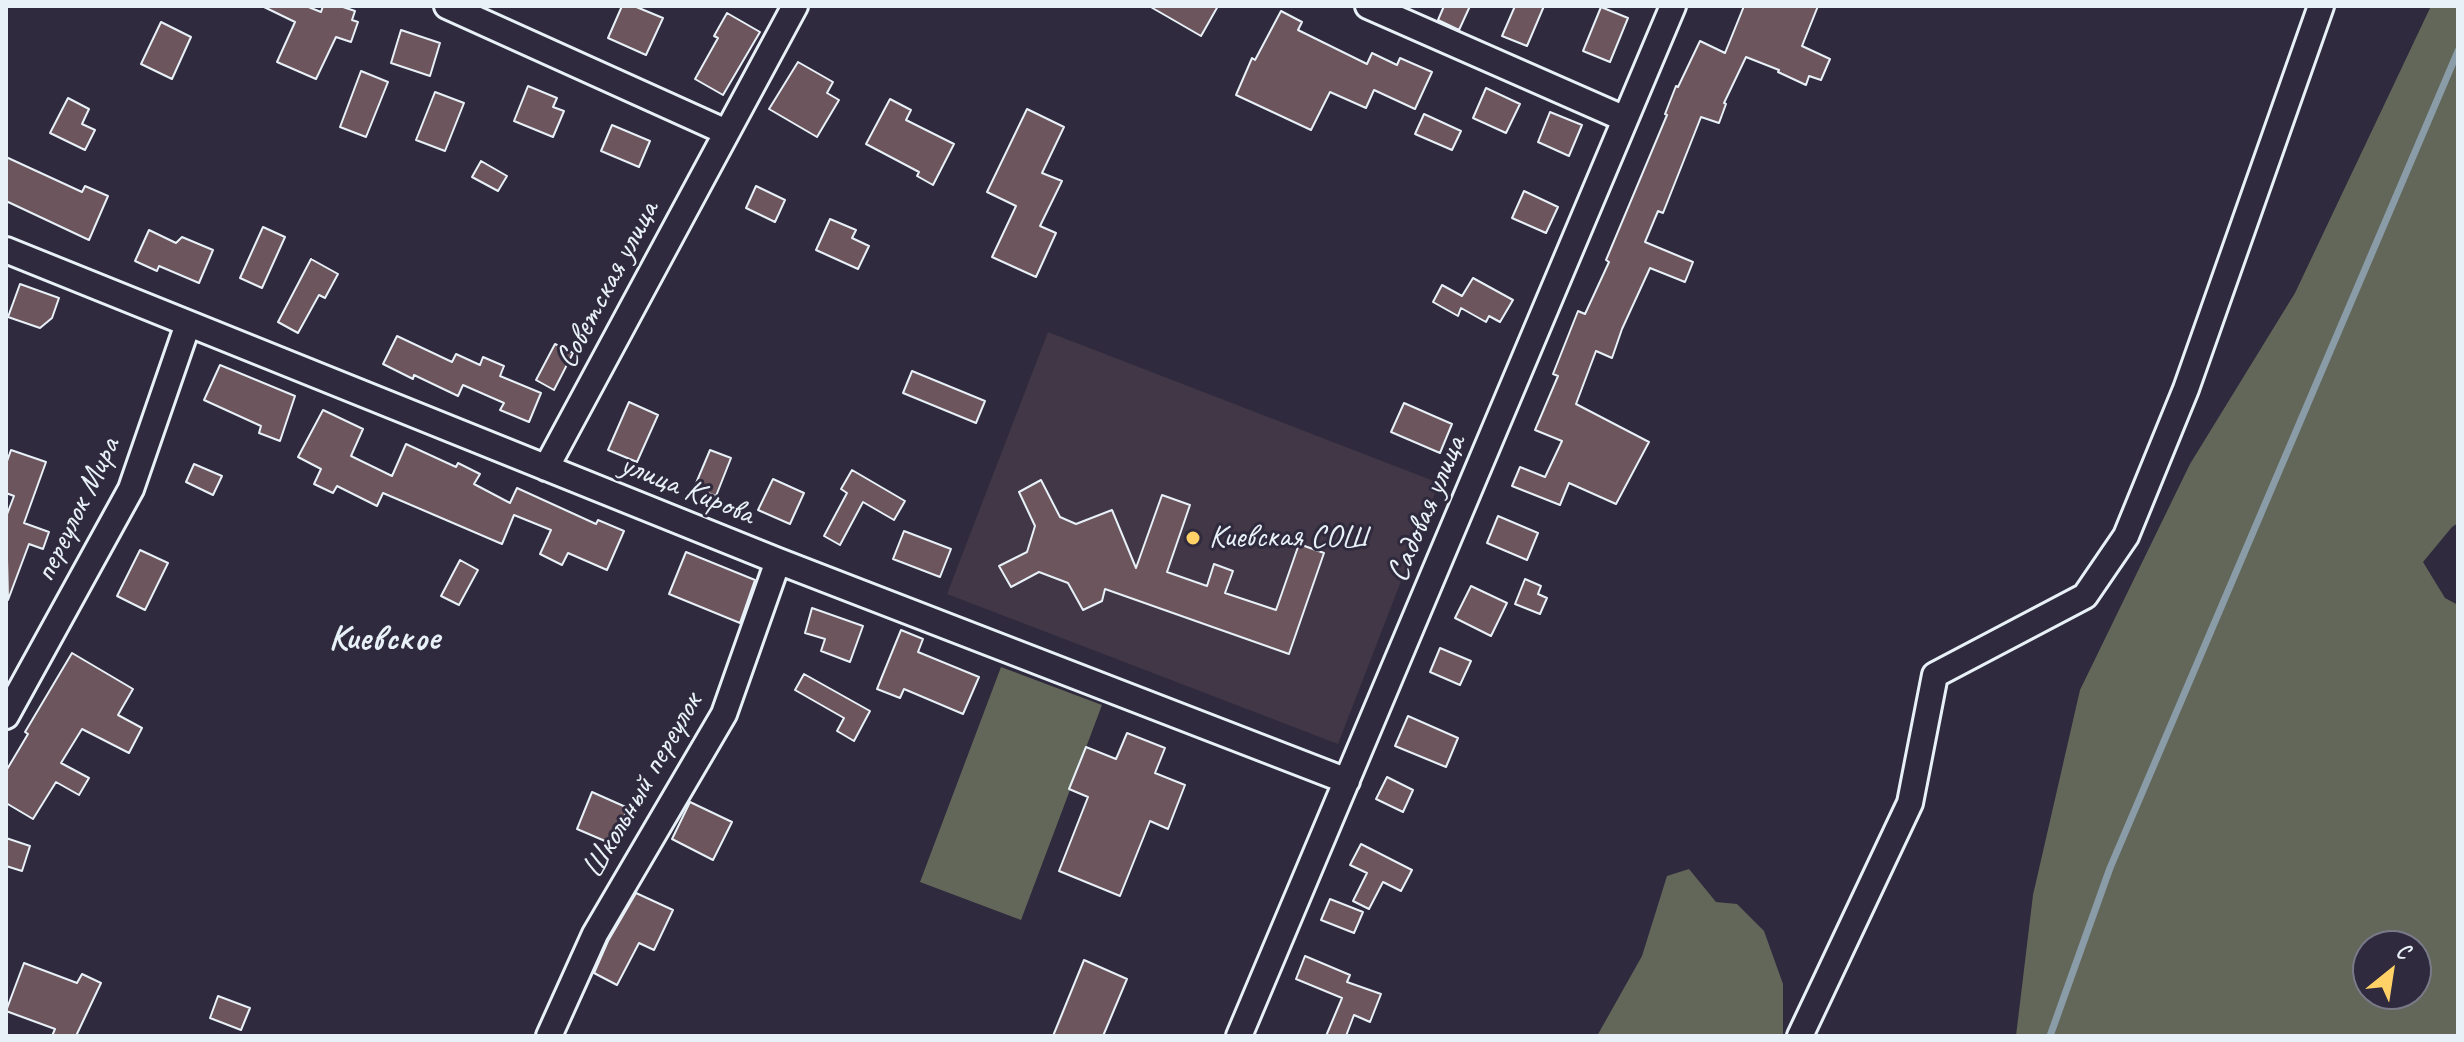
<!DOCTYPE html>
<html>
<head>
<meta charset="utf-8">
<style>
  body { margin:0 }
  #map { position:relative; width:2464px; height:1042px; overflow:hidden; background:#2f2a3d; font-family:Caveat,sans-serif }
  canvas { display:block }
  .frame { position:absolute; inset:0; border:8px solid #e8f1f8; pointer-events:none }
  .north { position:absolute; left:2352px; top:930px; width:80px; height:80px; box-sizing:border-box; background:#2f2a3d; border:2px solid #797a88; border-radius:50%; rotate:30deg; font-size:22px; font-weight:700; line-height:32px; text-align:center; color:#e8f1f8 }
  .north::after { content:''; display:block; margin:auto; width:28px; height:36px; background:#ffd166; clip-path:polygon(50% 0,100% 100%,50% 72%,0 100%) }
</style>
</head>
<body>
<div id="map">
<canvas width="2464" height="1042"></canvas>
<div class="frame"></div>
<div class="north">С</div>
</div>
<script>
const ctx = document.querySelector('canvas').getContext('2d');
ctx.lineJoin = 'round';
function fill(path, color) { ctx.fillStyle = color; ctx.fill(path, 'evenodd'); }
const shape = rows => new Path2D(rows.map(r => 'M' + r).join(''));
function trace(path, color, width, dash) { ctx.strokeStyle = color; ctx.lineWidth = width; ctx.lineCap = dash ? 'butt' : 'round'; ctx.setLineDash(dash || []); ctx.stroke(path); }
function drawText(font, color, halo, rows, align = 'center') {
  ctx.font = font + ' Caveat,sans-serif'; ctx.lineWidth = 6; ctx.setLineDash([]); ctx.textBaseline = 'middle'; ctx.strokeStyle = halo; ctx.fillStyle = color; for (const [text, x, y, turn = 0] of rows) {
    ctx.save(); ctx.translate(x, y); ctx.rotate((+turn || 0) * Math.PI / 180); ctx.textAlign = isNaN(turn) ? turn : align; if (halo) ctx.strokeText(text, 0, 0); ctx.fillText(text, 0, 0); ctx.restore();
  }
}
fill(shape([
  [1048,332,1439,483,1338,744,947,594]
]), '#413746');
fill(shape([
  [2431,6,2458,6,2458,523,2452,527,2423,562,2445,598,2458,605,2458,1036,2016,1036,2033,895,2080,690,2190,464,2295,293],
  [2368,946,2416,946,2416,994,2368,994],
  [1001,667,1102,705,1021,920,920,882],
  [1689,869,1716,902,1737,904,1764,931,1783,984,1783,1036,1597,1036,1642,956,1667,876]
]), '#63675a');
trace(shape([
  [2050,1036,2110,868,2458,51]
]), '#899ca8', 7);
const building = shape([
  [262,6,306,6,321,12,323,6,340,6,355,11,352,20,358,22,351,42,336,37,316,79,277,62,295,22,262,6],
  [622,6,634,6,663,18,646,55,608,38,622,6],
  [1149,6,1218,6,1201,36,1149,6],
  [1444,6,1470,6,1459,30,1438,20,1444,6],
  [1515,6,1544,6,1527,46,1502,36,1515,6],
  [1744,6,1818,6,1802,46,1830,59,1821,80,1809,76,1806,85,1778,72,1779,70,1746,57,1724,103,1726,104,1719,123,1701,117,1663,213,1658,211,1645,242,1693,262,1685,282,1650,268,1622,329,1612,358,1596,351,1576,404,1649,442,1616,504,1569,483,1560,505,1512,486,1520,467,1545,477,1562,441,1535,430,1558,376,1553,374,1578,311,1585,314,1609,262,1606,260,1667,115,1665,114,1676,86,1678,87,1700,41,1725,53,1744,6],
  [1601,7,1628,18,1610,62,1583,51,1601,7],
  [1281,11,1302,22,1298,30,1367,64,1372,53,1397,65,1400,58,1432,72,1415,109,1374,90,1366,108,1330,92,1311,130,1236,95,1252,58,1255,60,1281,11],
  [727,13,760,32,723,95,695,79,718,38,714,36,727,13],
  [161,22,191,37,172,79,141,64,161,22],
  [401,30,440,43,430,76,391,63,401,30],
  [798,62,833,82,827,93,839,100,817,137,769,109,798,62],
  [361,71,388,82,366,137,340,127,361,71],
  [528,86,557,98,553,107,564,111,553,137,514,121,528,86],
  [1486,88,1520,104,1506,133,1473,118,1486,88],
  [435,92,464,103,445,151,416,140,435,92],
  [68,98,89,109,82,124,95,130,85,150,50,133,68,98],
  [890,99,911,110,906,120,954,144,933,185,917,176,919,172,866,144,890,99],
  [1027,109,1064,127,1042,173,1062,181,1040,226,1056,233,1036,277,992,257,1016,206,987,192,1027,109],
  [1550,112,1582,125,1569,156,1538,142,1550,112],
  [1424,114,1461,131,1452,150,1415,134,1424,114],
  [612,125,650,141,639,167,601,151,612,125],
  [6,157,82,192,85,186,108,196,89,240,6,201,6,157],
  [481,161,507,176,498,191,472,177,481,161],
  [756,186,785,200,775,222,746,208,756,186],
  [1524,191,1558,207,1546,233,1512,218,1524,191],
  [830,219,856,230,852,238,869,246,858,269,816,250,830,219],
  [263,227,285,237,262,288,240,278,263,227],
  [149,230,176,243,182,237,213,250,199,283,159,266,157,271,135,261,149,230],
  [311,259,338,274,325,298,319,295,298,333,278,322,311,259],
  [1473,278,1513,300,1500,322,1489,316,1486,322,1461,308,1458,316,1433,302,1442,285,1462,296,1473,278],
  [20,284,59,298,52,318,40,328,8,317,20,284],
  [397,336,452,362,456,354,480,365,483,357,504,366,500,376,541,393,529,422,500,410,504,403,463,385,458,396,414,375,413,379,383,364,397,336],
  [555,344,573,353,554,390,536,380,555,344],
  [220,365,295,396,280,441,259,433,261,426,204,400,220,365],
  [912,371,985,401,976,423,903,393,912,371],
  [629,402,658,415,637,462,608,450,629,402],
  [1404,403,1452,424,1440,453,1391,432,1404,403],
  [323,410,363,429,351,456,392,476,406,444,456,467,458,463,480,474,474,484,510,503,517,488,596,524,598,520,624,531,607,570,568,553,562,565,540,554,551,530,514,515,502,544,383,493,377,506,337,486,333,493,314,484,321,469,298,457,323,410],
  [11,450,46,462,24,523,49,532,43,549,29,544,8,600,6,517,14,496,6,493,6,464,11,450],
  [710,450,731,458,716,496,694,488,710,450],
  [194,464,222,476,213,495,186,482,194,464],
  [852,470,905,501,894,520,863,502,840,545,824,536,847,493,841,489,852,470],
  [773,479,804,493,790,524,758,510,773,479],
  [1041,480,1060,517,1076,524,1112,510,1136,568,1162,495,1190,505,1167,572,1207,586,1214,564,1233,571,1225,593,1276,610,1299,544,1324,553,1289,654,1105,589,1102,601,1083,610,1068,583,1039,572,1011,587,999,566,1027,552,1035,526,1019,492,1041,480],
  [1498,516,1538,533,1527,560,1487,543,1498,516],
  [904,531,951,549,940,577,893,559,904,531],
  [140,550,168,563,145,610,117,596,140,550],
  [686,552,755,580,740,623,669,594,686,552],
  [460,560,478,570,459,605,441,596,460,560],
  [1525,579,1541,586,1538,594,1547,598,1540,614,1515,604,1525,579],
  [1471,586,1507,603,1491,636,1455,618,1471,586],
  [812,608,863,626,850,662,821,651,825,639,805,633,812,608],
  [901,630,923,639,918,652,979,677,963,714,904,689,900,698,877,689,901,630],
  [1440,648,1471,661,1460,685,1430,672,1440,648],
  [72,653,133,689,118,715,142,728,129,753,82,729,61,763,89,778,79,795,56,782,33,819,6,803,6,771,28,734,25,732,72,653],
  [804,674,870,711,854,741,837,731,844,718,795,690,804,674],
  [1408,716,1458,738,1446,767,1395,746,1408,716],
  [1127,733,1165,748,1155,773,1185,785,1168,829,1150,821,1120,896,1059,871,1088,797,1069,789,1086,747,1116,759,1127,733],
  [1387,777,1413,790,1403,812,1376,799,1387,777],
  [592,792,628,808,612,844,577,829,592,792],
  [690,802,732,822,713,860,672,839,690,802],
  [6,838,30,846,22,871,6,866,6,838],
  [1361,844,1412,870,1401,891,1383,882,1369,909,1353,901,1367,873,1350,865,1361,844],
  [636,893,673,910,654,950,639,943,617,985,594,973,608,941,636,893],
  [1330,899,1363,912,1354,933,1321,920,1330,899],
  [1305,956,1350,975,1347,982,1381,994,1370,1022,1354,1015,1346,1036,1326,1036,1342,998,1296,979,1305,956],
  [1084,960,1127,979,1103,1036,1053,1036,1084,960],
  [24,963,77,983,82,974,101,983,76,1036,52,1036,55,1029,6,1011,24,963],
  [218,996,250,1008,241,1030,210,1018,218,996]
]);
fill(building, '#6c555c');
trace(building, '#e8f1f8', 2);
const minor = shape([
  [447,6,726,132],
  [1368,6,1625,119],
  [6,250,778,561,1347,781],
  [546,468,795,6],
  [6,716,131,489,188,324],
  [549,1036,595,934,724,714,778,561],
  [1239,1036,1673,6],
  [1800,1036,1910,803,1935,675,2085,596,2126,536,2186,389,2321,6]
]);
trace(minor, '#e8f1f8', 30);
trace(minor, '#2f2a3d', 24);
for (const [x, y, r, color] of [
  [1193,538,8,"#ffd166"]
]) { const dot = new Path2D(); dot.arc(x, y, r, 0, 2 * Math.PI); ctx.fillStyle = color; ctx.fill(dot); trace(dot, '#2f2a3d', 3); }
drawText('32px', '#e8f1f8', '#2f2a3d', [
  ["Советская улица",608,285,-62],
  ["улица Кирова",687,490,22],
  ["Садовая улица",1427,509,-67],
  ["переулок Мира",78,510,-64],
  ["Школьный переулок",643,786,-60]
]);
drawText('32px', '#e8f1f8', '#2f2a3d', [
  ["Киевская СОШ",1209,538]
], 'left');
drawText('bold 36px', '#e8f1f8', '#2f2a3d', [
  ["Киевское",384,640]
]);
</script>
</body>
</html>
